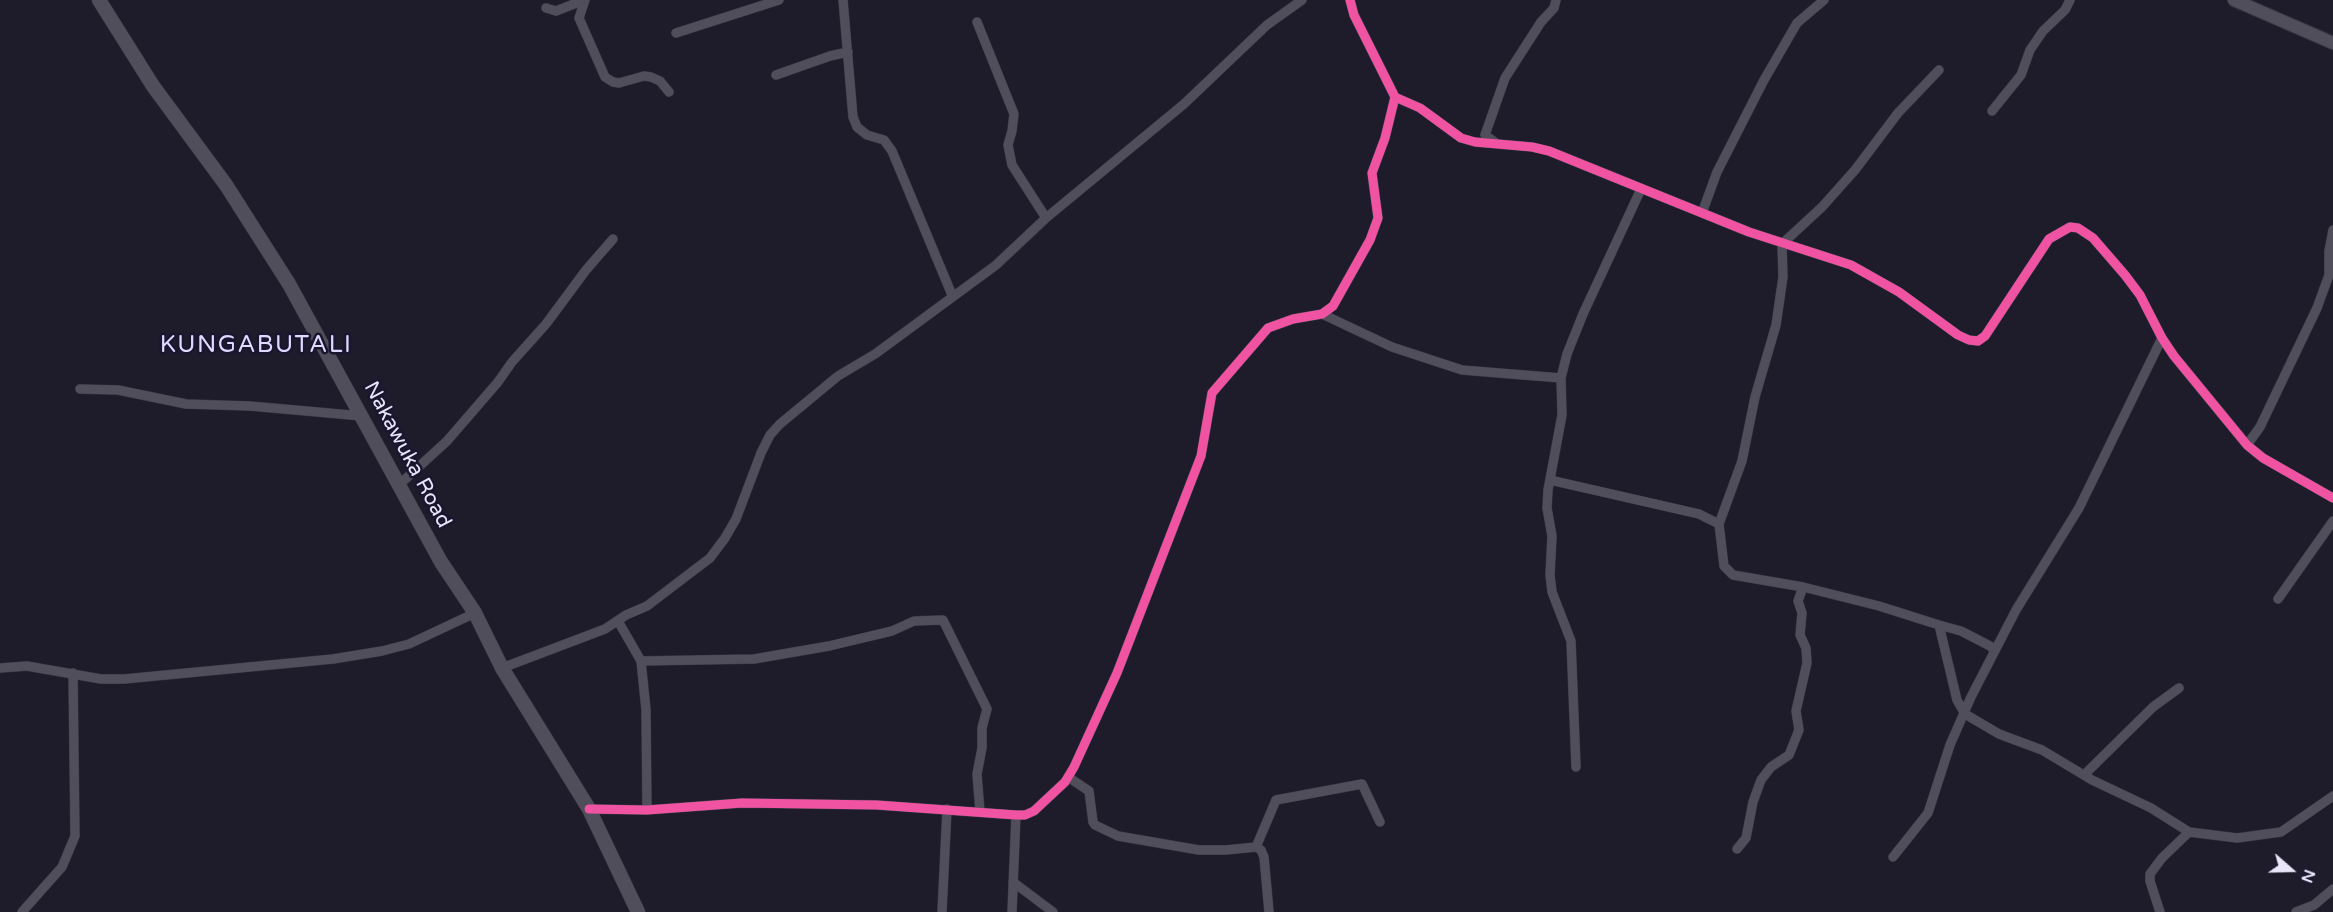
<!DOCTYPE html>
<html>
<head>
<meta charset="utf-8">
<style>
  body { margin:0 }
  #map { position:relative; width:2333px; height:912px; overflow:hidden; background:#1e1c2a; font-family:"Varela Round",sans-serif }
  canvas { display:block }
  .north { position:absolute; left:2261px; top:840px; width:60px; height:60px; -webkit-text-stroke:4px #1b1630; paint-order:stroke; rotate:110deg; font-size:16px; font-weight:700; line-height:24px; text-align:center; color:#e8e6f8 }
  .north::after { content:''; display:block; margin:auto; width:21px; height:27px; background:#e8e6f8; clip-path:polygon(50% 0,100% 100%,50% 72%,0 100%) }
</style>
</head>
<body>
<div id="map">
<canvas width="2333" height="912"></canvas>
<div class="north">N</div>
</div>
<script>
const ctx = document.querySelector('canvas').getContext('2d');
ctx.lineJoin = 'round';
const shape = rows => new Path2D(rows.map(r => 'M' + r).join(''));
function trace(path, color, width, dash) { ctx.strokeStyle = color; ctx.lineWidth = width; ctx.lineCap = dash ? 'butt' : 'round'; ctx.setLineDash(dash || []); ctx.stroke(path); }
function drawText(font, color, halo, rows, align = 'center') {
  ctx.font = font + ' "Varela Round",sans-serif'; ctx.lineWidth = 5; ctx.setLineDash([]); ctx.textBaseline = 'middle'; ctx.strokeStyle = halo; ctx.fillStyle = color; for (const [text, x, y, turn = 0] of rows) {
    ctx.save(); ctx.translate(x, y); ctx.rotate((+turn || 0) * Math.PI / 180); ctx.textAlign = isNaN(turn) ? turn : align; if (halo) ctx.strokeText(text, 0, 0); ctx.fillText(text, 0, 0); ctx.restore();
  }
}
const minor = shape([
  [585,0,579,18,605,77,613,82,619,83,644,76,651,77,660,81,669,92],
  [843,0,853,117,857,127,867,135,884,140,892,151,952,295],
  [1350,0,1354,15,1395,97,1420,108,1461,138,1475,142,1532,147,1549,151,1749,232,1851,265,1899,292,1958,335,1969,340,1978,341,1985,336,2049,239,2070,227,2078,228,2093,238,2125,275,2140,295,2162,338,2174,356,2247,445,2263,458,2333,498],
  [546,8,556,11,584,0],
  [977,22,1014,114,1012,131,1008,145,1012,165,1046,218],
  [676,33,779,0],
  [776,75,830,56,848,52],
  [1992,111,2021,75,2030,50,2043,31,2065,10,2070,0],
  [1496,143,1485,135,1505,78,1541,22,1554,8,1556,0],
  [1702,213,1717,172,1764,80,1797,23,1824,0],
  [1322,314,1392,347,1462,370,1561,378],
  [80,389,118,390,186,404,250,406,362,416],
  [2247,445,2260,427,2317,308,2329,275,2329,251,2333,230],
  [1550,480,1699,514,1719,524,1724,566,1733,575,1803,587,1879,606,1939,625,1957,700,1965,714,1999,734,2042,750,2092,780,2151,808,2189,832,2237,838,2281,832,2333,796],
  [400,484,447,441,498,382,512,362,546,324,586,270,613,239],
  [1719,524,1742,461,1755,397,1776,325,1783,277,1782,244,1822,207,1855,170,1898,113,1939,70],
  [2278,599,2333,521],
  [618,621,641,661,646,710,647,810],
  [1939,625,1961,631,1990,646,1995,651],
  [641,661,754,659,829,646,892,631,914,621,943,620,987,709,982,728,982,748,977,774,980,812],
  [0,668,27,666,101,679,124,679,333,659,382,651,409,644,475,613],
  [502,668,605,629,626,615,647,606,710,558,725,538,736,519,761,453,770,435,780,424,838,376,875,354,996,265,1046,218,1184,104,1267,25,1302,0],
  [1576,767,1571,641,1552,592,1550,575,1552,536,1547,508,1548,490,1562,415,1561,378,1567,354,1583,314,1641,189],
  [2084,775,2153,707,2179,688],
  [1068,777,1089,791,1093,822,1095,825,1118,836,1199,850,1226,850,1256,847,1261,850,1264,857,1269,912],
  [589,809,647,810,742,803,877,805,1016,815,1025,815,1034,811,1065,782,1074,767,1117,673,1201,456,1212,393,1268,328,1293,319,1322,314,1333,306,1370,240,1378,218,1372,173,1385,138,1395,97],
  [1256,847,1276,800,1362,784,1380,822],
  [1737,849,1746,838,1753,802,1761,780,1771,767,1789,755,1799,730,1796,711,1807,663,1806,648,1800,635,1802,613,1798,601,1803,587],
  [1893,857,1928,813,1950,745,1971,697,2016,610,2079,508,2162,338],
  [1013,882,1053,912],
  [22,912,62,867,75,836,73,673],
  [942,912,947,809],
  [1012,912,1016,815],
  [2160,912,2150,881,2150,874,2162,858,2189,832],
  [2296,912,2314,905,2333,889]
]);
const tertiary = shape([
  [2234,0,2333,43]
]);
const secondary = shape([
  [99,0,153,86,226,185,289,284,441,562,475,613,502,668,589,809,638,912]
]);
trace(minor, '#3a3844', 10);
trace(tertiary, '#3a3844', 14);
trace(secondary, '#3a3844', 15);
trace(minor, '#504e5a', 9);
trace(tertiary, '#504e5a', 12);
trace(secondary, '#504e5a', 14);
trace(shape([
  [1350,0,1354,15,1395,97,1420,108,1461,138,1475,142,1532,147,1549,151,1749,232,1851,265,1899,292,1958,335,1969,340,1978,341,1985,336,2049,239,2070,227,2078,228,2093,238,2125,275,2140,295,2162,338,2174,356,2247,445,2263,458,2333,498],
  [589,809,647,810,742,803,877,805,1016,815,1025,815,1034,811,1065,782,1074,767,1117,673,1201,456,1212,393,1268,328,1293,319,1322,314,1333,306,1370,240,1378,218,1372,173,1385,138,1395,97]
]), '#f153a3', 9);
drawText('21px', '#e8e6f8', '#1b1630', [
  ["Nakawuka Road",407,455,62]
]);
ctx.letterSpacing = '1.5px';
drawText('24px', '#dfdaff', '#1b1630', [
  ["KUNGABUTALI",256,346]
]);
ctx.letterSpacing = '0px';
</script>
</body>
</html>
